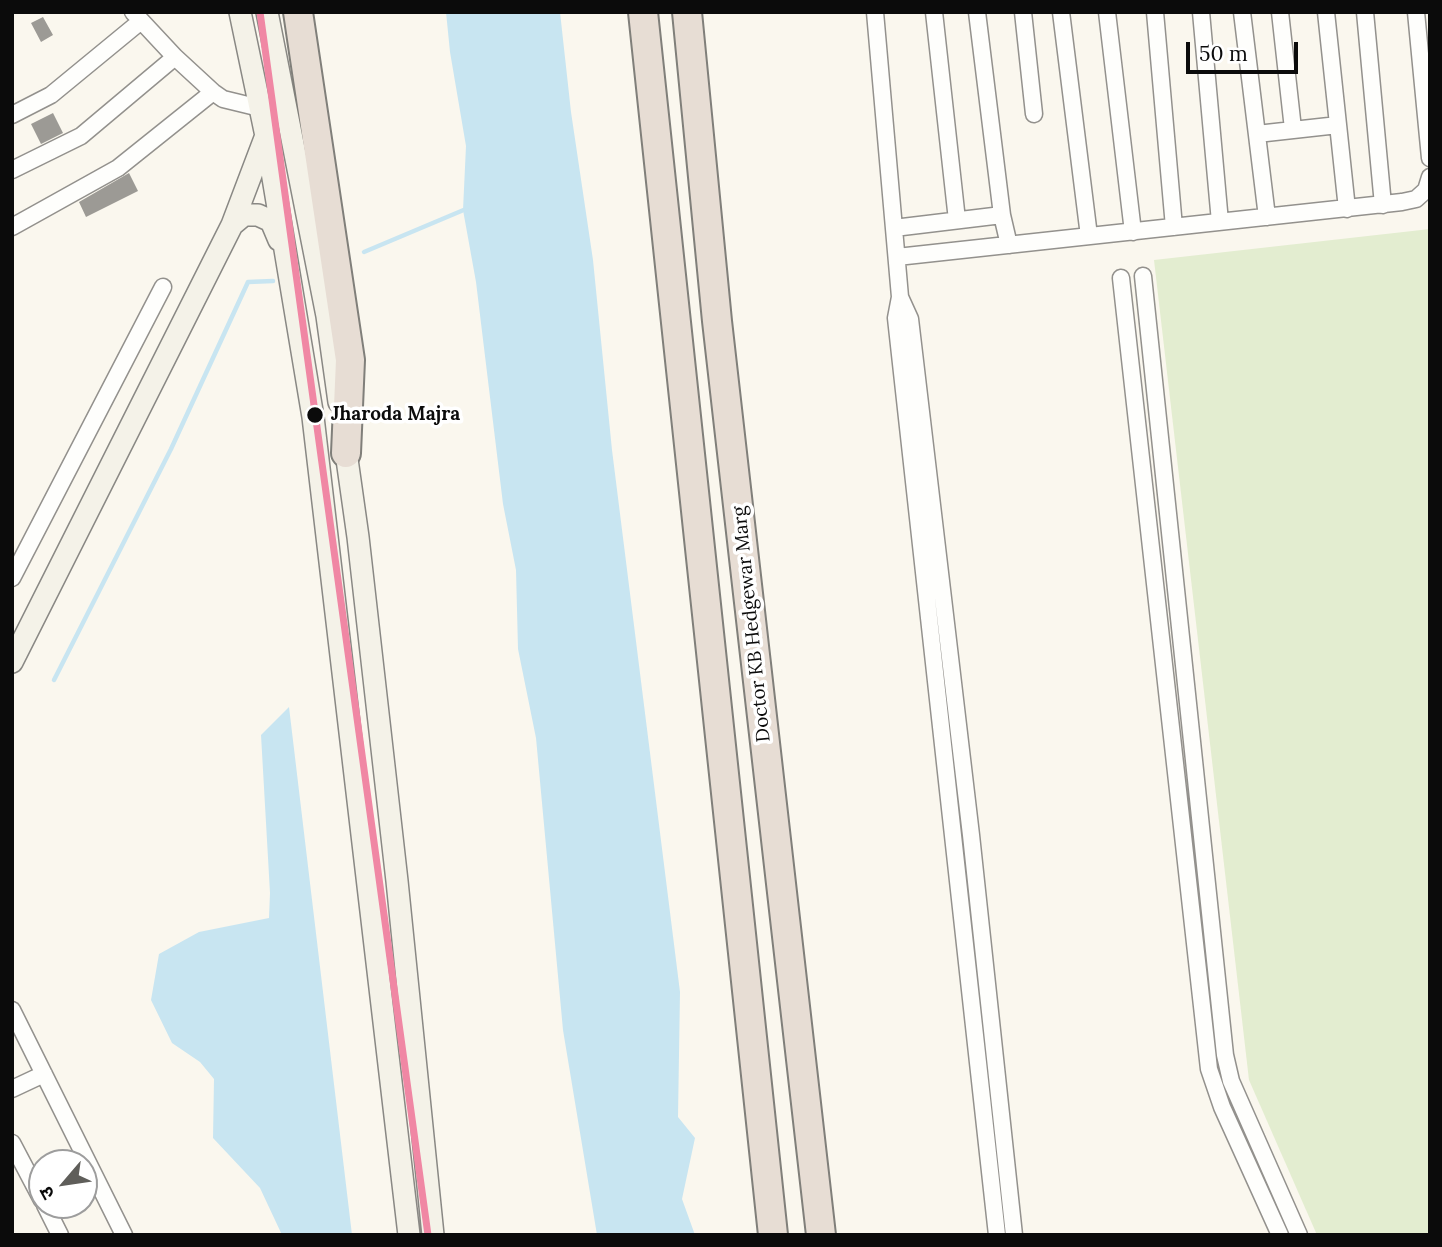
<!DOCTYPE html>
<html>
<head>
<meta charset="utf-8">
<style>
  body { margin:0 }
  #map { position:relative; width:1442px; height:1247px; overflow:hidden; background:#faf7ee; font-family:Lora,"Noto Sans Devanagari",serif }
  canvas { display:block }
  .frame { position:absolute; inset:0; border:14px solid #0b0b0b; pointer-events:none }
  .north { position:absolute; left:28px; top:1149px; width:70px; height:70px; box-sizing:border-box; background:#fff; border:2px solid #9d9d9d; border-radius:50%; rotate:241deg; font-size:19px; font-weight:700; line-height:28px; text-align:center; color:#0b0b0b }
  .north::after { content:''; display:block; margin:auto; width:24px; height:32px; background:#5f5e5a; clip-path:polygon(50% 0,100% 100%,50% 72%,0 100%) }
  .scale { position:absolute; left:1186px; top:42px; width:112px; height:32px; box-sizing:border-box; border:4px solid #0b0b0b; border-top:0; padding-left:9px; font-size:21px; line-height:24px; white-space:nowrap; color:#0b0b0b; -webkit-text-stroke:5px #fff; paint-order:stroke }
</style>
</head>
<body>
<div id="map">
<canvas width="1442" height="1247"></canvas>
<div class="frame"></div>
<div class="north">उ</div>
<div class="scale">50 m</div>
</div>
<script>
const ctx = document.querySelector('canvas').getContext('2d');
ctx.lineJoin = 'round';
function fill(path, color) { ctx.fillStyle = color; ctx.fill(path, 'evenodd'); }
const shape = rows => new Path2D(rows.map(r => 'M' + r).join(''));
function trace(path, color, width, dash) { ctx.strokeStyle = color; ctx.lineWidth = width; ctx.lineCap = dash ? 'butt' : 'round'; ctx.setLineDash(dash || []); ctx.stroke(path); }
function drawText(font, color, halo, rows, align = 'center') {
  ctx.font = font + ' Lora,serif'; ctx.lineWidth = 7; ctx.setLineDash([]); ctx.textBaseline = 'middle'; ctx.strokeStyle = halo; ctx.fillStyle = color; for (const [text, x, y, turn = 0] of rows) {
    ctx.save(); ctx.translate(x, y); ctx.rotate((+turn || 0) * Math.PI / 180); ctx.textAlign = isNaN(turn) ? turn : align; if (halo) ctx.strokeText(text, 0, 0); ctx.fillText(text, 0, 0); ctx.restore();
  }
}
fill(shape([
  [1430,229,1430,1235,1317,1235,1249,1080,1154,260]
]), '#e3edd0');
fill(shape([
  [446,12,560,12,571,112,593,260,612,450,680,992,678,1117,695,1138,682,1199,695,1235,597,1235,563,1030,536,738,518,649,516,570,503,504,476,282,463,210,466,146,450,52],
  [289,707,352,1235,282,1235,260,1188,213,1138,214,1079,200,1062,172,1043,151,1000,159,954,199,932,269,918,270,893,261,735]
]), '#c8e5f1');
trace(shape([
  [364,252,466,209],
  [54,680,171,449,248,282,273,281]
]), '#c8e5f1', 4.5);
fill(shape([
  [43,17,53,35,41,42,31,23],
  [53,113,63,133,41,144,31,124],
  [129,173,138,191,86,217,79,202]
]), '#9c9a95');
const street = shape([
  [133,12,175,57,213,92,223,99,260,108],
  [875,12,900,297,896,318,997,1235],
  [934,12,957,220],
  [977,12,1002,215,1009,245],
  [1023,12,1034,114],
  [1061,12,1089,236],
  [1107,12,1133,232],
  [1155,12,1174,227],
  [1201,12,1220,222],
  [1242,12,1267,217],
  [1280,12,1293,129],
  [1326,12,1347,209],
  [1365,12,1383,205],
  [1416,12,1430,158],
  [12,115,51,95,141,21],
  [1257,134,1338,125],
  [12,170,81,136,175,57],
  [12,227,118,168,213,92],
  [894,228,1002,215],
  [897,257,1402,202,1416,199,1426,190,1430,177],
  [1143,276,1225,1055,1231,1081,1299,1235],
  [1121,278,1209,1069,1222,1107,1280,1235],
  [900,297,910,319,971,835,1014,1235],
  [12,578,163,287],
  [12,1010,124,1235],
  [12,1089,44,1074],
  [12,1143,42,1200],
  [45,1205,60,1235]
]);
const secondary = shape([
  [240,12,266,136,313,417,409,1235],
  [267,12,327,316,339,402],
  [232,225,244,215,258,215,271,221,279,240],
  [344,438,358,537,397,881,433,1235],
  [12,662,232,225,265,138]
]);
const highway = shape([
  [298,12,350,360,346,453],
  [643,12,773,1235],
  [687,12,717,321,821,1235]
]);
trace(street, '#93918d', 19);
trace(secondary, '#898884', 24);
trace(highway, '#807f7a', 32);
trace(street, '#fefefc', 16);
trace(secondary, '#f4f2e8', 21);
trace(highway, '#e7ddd4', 28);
trace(shape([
  [260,12,428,1235]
]), '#f087a4', 7);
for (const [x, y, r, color] of [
  [315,415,9,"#0b0b0b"]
]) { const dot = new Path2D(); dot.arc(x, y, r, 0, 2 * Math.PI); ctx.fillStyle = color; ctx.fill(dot); trace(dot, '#fff', 2.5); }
drawText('bold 19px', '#0b0b0b', '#fff', [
  ["Jharoda Majra",331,415]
], 'left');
drawText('19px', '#0b0b0b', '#fff', [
  ["Doctor KB Hedgewar Marg",752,624,-96]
]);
</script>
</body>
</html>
